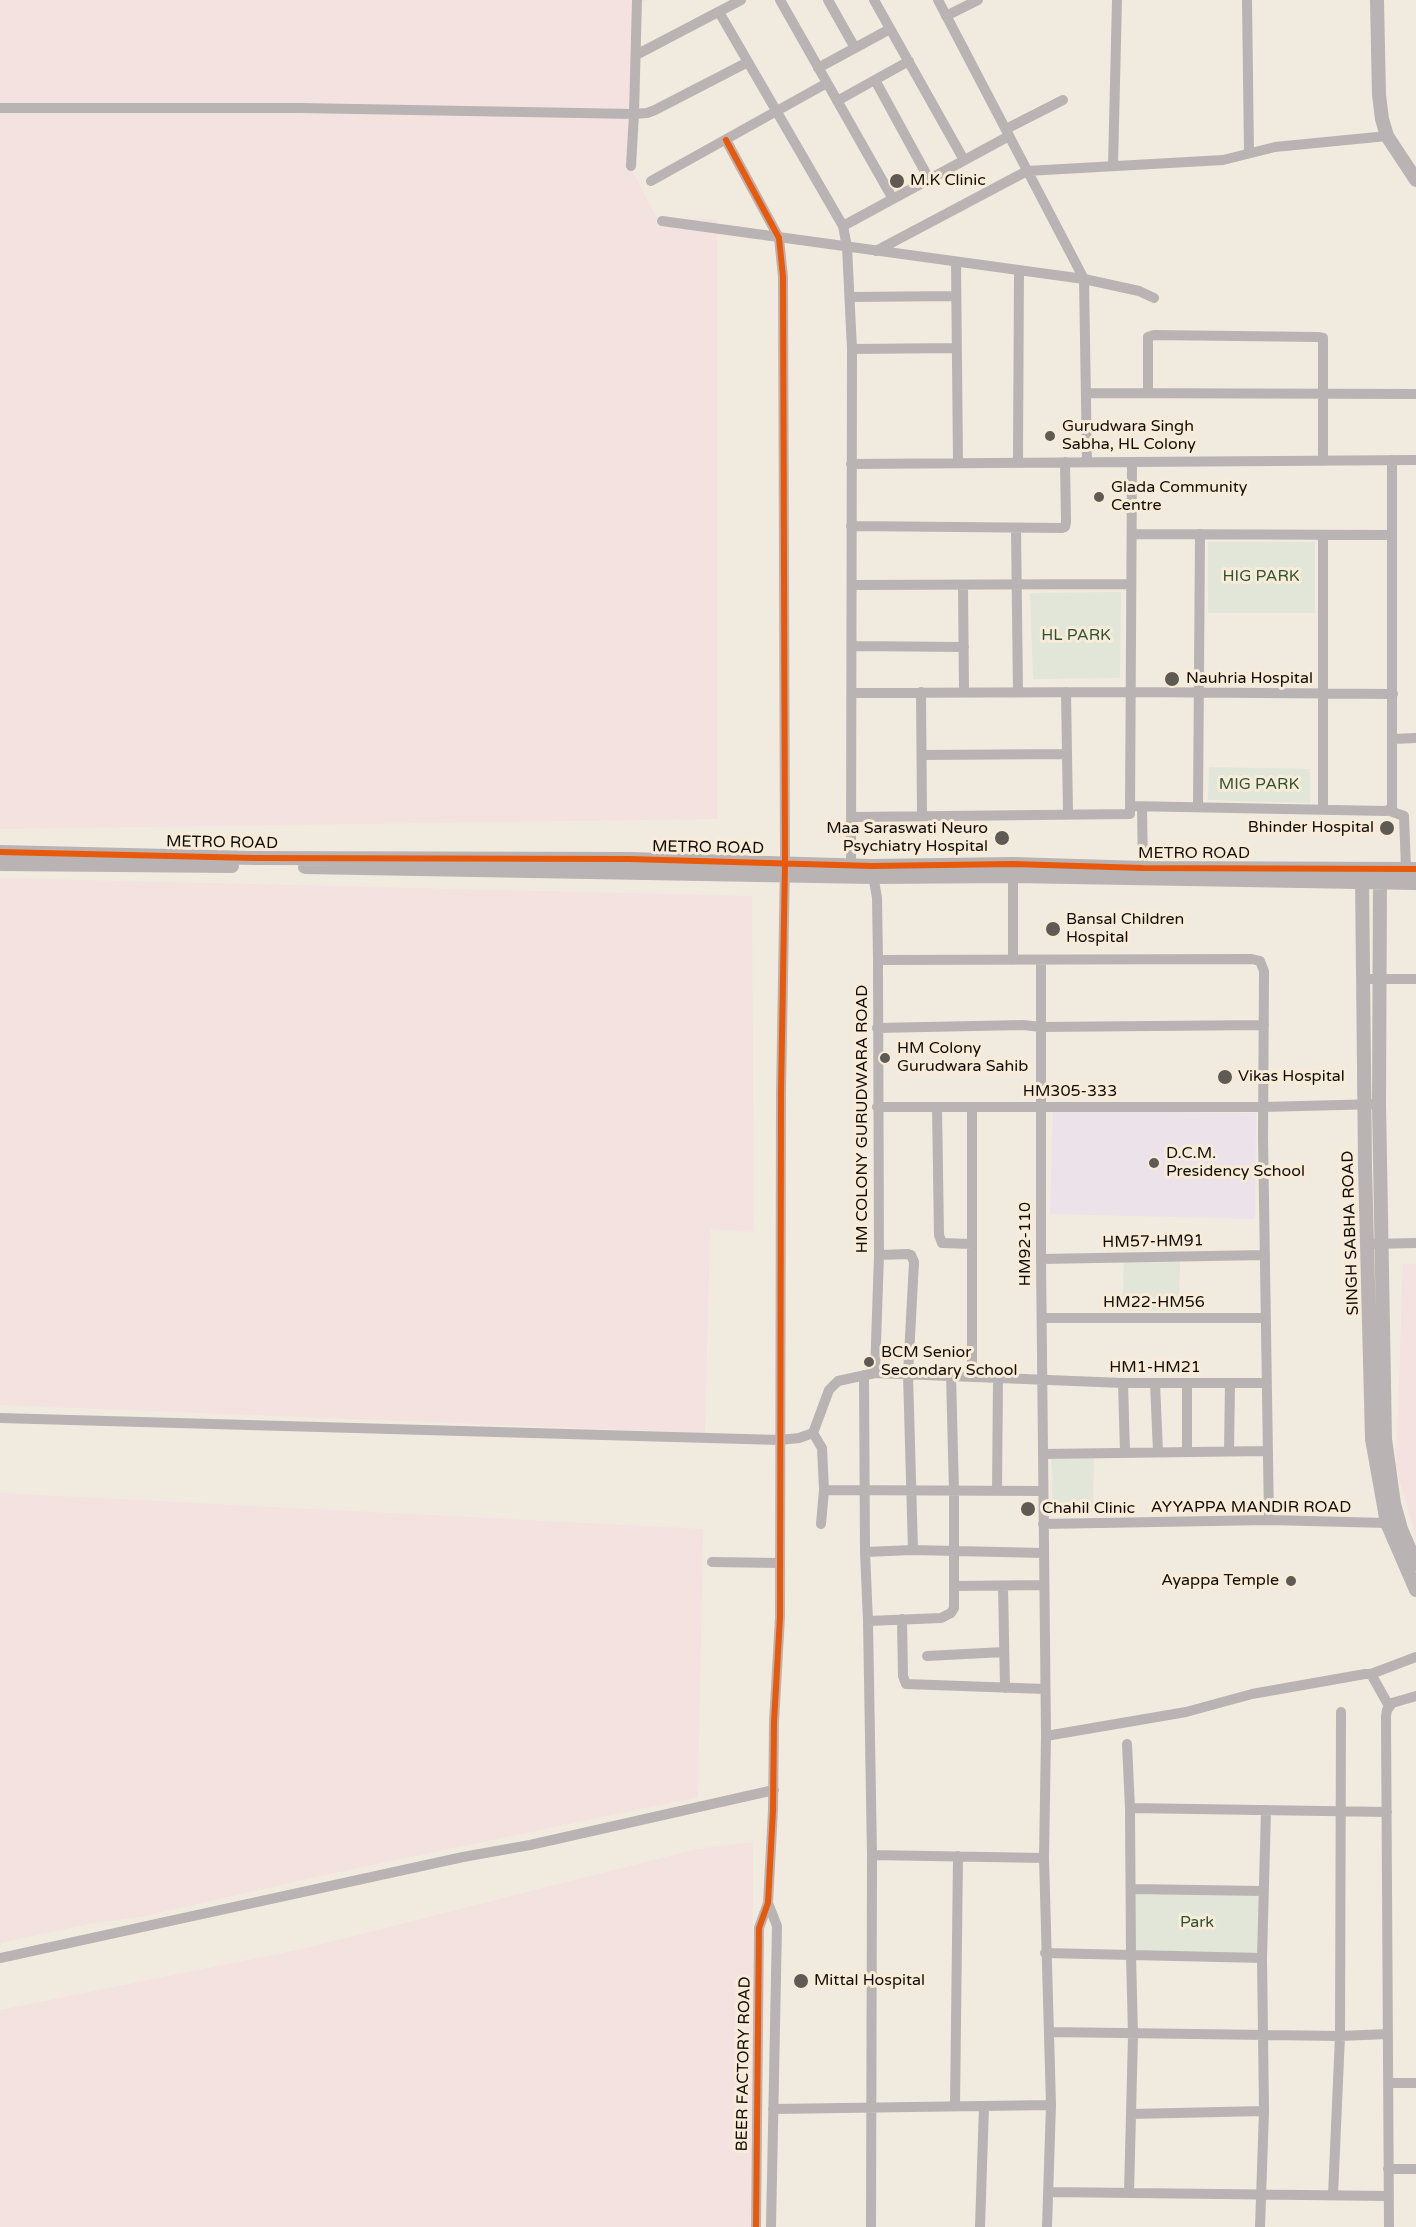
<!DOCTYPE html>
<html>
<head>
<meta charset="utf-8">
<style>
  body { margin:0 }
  canvas { display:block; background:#f1eadf }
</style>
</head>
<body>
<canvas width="1416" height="2227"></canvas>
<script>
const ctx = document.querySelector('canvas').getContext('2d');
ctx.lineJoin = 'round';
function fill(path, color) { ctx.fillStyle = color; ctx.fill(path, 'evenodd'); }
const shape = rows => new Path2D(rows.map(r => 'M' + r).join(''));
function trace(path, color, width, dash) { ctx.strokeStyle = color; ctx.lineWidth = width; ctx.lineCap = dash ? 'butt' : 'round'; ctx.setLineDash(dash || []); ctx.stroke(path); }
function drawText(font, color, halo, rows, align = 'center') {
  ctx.font = font + ' "Varela Round",sans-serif'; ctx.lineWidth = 6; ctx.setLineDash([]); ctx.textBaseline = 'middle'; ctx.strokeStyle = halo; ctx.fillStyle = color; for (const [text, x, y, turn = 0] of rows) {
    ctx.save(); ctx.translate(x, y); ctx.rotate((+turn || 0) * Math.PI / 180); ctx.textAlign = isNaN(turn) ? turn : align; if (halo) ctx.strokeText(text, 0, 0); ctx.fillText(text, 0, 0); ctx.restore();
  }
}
fill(shape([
  [0,0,649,0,633,6,633,173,657,218,717,219,717,819,0,829],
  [0,878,752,896,754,1232,710,1229,705,1433,0,1405],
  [1403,1264,1416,1264,1416,1536,1396,1468],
  [0,1493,703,1529,698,1797,320,1876,145,1916,89,1924,0,1943],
  [753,1842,752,2227,0,2227,0,2010,302,1949,697,1849]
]), '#f4e2e0');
fill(shape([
  [1053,1111,1256,1113,1255,1219,1050,1214]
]), '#ece3ea');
fill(shape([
  [1208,542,1315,542,1315,613,1208,613],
  [1121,592,1120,678,1033,679,1030,593],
  [1209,767,1310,769,1310,803,1208,800],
  [1124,1261,1180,1261,1179,1311,1122,1310],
  [1051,1453,1094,1453,1093,1512,1053,1513],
  [1135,1893,1260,1894,1258,1954,1134,1952]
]), '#e1e6d9');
trace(shape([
  [780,0,893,199],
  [828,0,855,48],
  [874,0,964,160],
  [938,0,1084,279,1087,462],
  [1247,0,1249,153],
  [719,12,843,226,847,247,852,349,851,865],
  [946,16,978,0],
  [636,55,741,0],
  [818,68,890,29],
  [875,80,929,179],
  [837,101,909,61],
  [0,108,300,108,634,114,637,0],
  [1006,129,1063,100],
  [726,140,779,238,783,277,785,862,781,1093,780,1617,774,1722,773,1810,768,1903,759,1928,756,2227],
  [631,166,634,114,647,113,655,110,748,62],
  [1113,166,1117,0],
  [651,181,827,83],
  [662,221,1084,279,1139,291,1154,298],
  [843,226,1009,136],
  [876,251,1027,171,1223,160,1275,147,1387,136],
  [956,262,958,463],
  [851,297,956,296],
  [852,349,957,348],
  [1086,393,1416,394],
  [1148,393,1148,337,1154,335,1318,337,1323,338,1323,461],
  [1018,462,1019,270],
  [851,464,1416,460],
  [851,526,1062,528,1065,527,1066,522,1065,462],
  [1016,528,1018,692],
  [1132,534,1392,535],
  [852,585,1131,584],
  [963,585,964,692],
  [852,646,964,647],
  [921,692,922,816],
  [1066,692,1068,814],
  [852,693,1130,692,1393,694],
  [1393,739,1416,738],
  [922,755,1067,754],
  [1130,806,1386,811,1392,808,1392,460],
  [1142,807,1143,868],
  [1198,807,1200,534],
  [1323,809,1323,535],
  [1390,811,1404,816,1406,869],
  [851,817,1130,814,1132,462],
  [872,869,877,898,878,960,879,1255,875,1373],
  [878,960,1252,959,1260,961,1264,971,1263,1137,1269,1520],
  [1013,960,1013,871],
  [1041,961,1041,1259,1046,1736,1044,1858,1051,2105,1047,2227],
  [1363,979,1416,979],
  [877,1028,1023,1025,1041,1027,1264,1025],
  [877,1107,1263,1107,1379,1104],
  [937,1107,939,1235,942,1243,972,1244],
  [972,1107,972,1376],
  [1368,1244,1416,1243],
  [879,1255,908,1254,911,1255,914,1262,908,1374,913,1550],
  [1041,1259,1265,1255],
  [1042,1318,1265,1318],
  [864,1375,865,1552,868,1621,872,1855,871,2227],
  [1123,1383,1125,1453],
  [1155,1383,1158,1452],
  [0,1418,780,1440,799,1438,813,1433,829,1390,838,1381,875,1373,1123,1383,1266,1383],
  [813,1433,822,1448,824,1490,821,1524],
  [1229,1451,1230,1383],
  [1187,1452,1187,1383],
  [1043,1454,1267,1451],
  [824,1490,1043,1491],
  [997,1491,998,1377],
  [1043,1524,1269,1520,1387,1523],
  [865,1552,913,1550,1043,1553],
  [712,1562,780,1563],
  [954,1586,1044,1585],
  [1003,1586,1005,1688],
  [902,1619,903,1676,906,1684,1045,1689],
  [868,1621,941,1618,951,1613,954,1608,954,1492,951,1375],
  [927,1656,1004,1652],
  [1371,1674,1416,1657],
  [1046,1736,1186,1712,1252,1694,1365,1674,1371,1674,1389,1706],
  [1127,1744,1130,1808,1131,1955,1133,2035,1129,2193],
  [1130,1808,1387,1812],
  [872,1855,1044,1858],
  [1132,1889,1263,1891],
  [768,1903,777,1926,771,2227],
  [1045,1953,1262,1958],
  [0,1958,463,1857,530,1845,774,1790],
  [1049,2032,1340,2036,1388,2034],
  [1388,2083,1416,2083],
  [955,2106,958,1856],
  [773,2109,1051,2105],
  [1131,2114,1264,2111],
  [1388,2169,1416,2169],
  [1048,2192,1388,2196],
  [1333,2195,1340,2036,1341,1712],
  [980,2227,984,2106],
  [1260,2227,1264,2111,1262,1958,1266,1810],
  [1389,2227,1386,1716,1387,1710,1392,1703,1416,1696]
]), '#b9b4b3', 10);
trace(shape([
  [1377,0,1379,95,1382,119,1387,136,1416,180],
  [0,852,254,858,629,859,872,866,1013,864,1143,868,1416,869],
  [0,864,232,866],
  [305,867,872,877,1013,876,1416,883],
  [1362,874,1365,1166,1372,1439,1387,1523,1416,1590],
  [1380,874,1379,1104,1385,1439,1394,1504,1401,1529,1416,1564]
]), '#b9b4b3', 14);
trace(shape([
  [726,140,779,238,783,277,785,862,781,1093,780,1617,774,1722,773,1810,768,1903,759,1928,756,2227],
  [0,852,254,858,629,859,872,866,1013,864,1143,868,1416,869]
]), '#e8590c', 6);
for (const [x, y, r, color] of [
  [897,181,8,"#5f5a53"],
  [1050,436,6,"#5f5a53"],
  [1099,497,6,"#5f5a53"],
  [1172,679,8,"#5f5a53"],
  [1387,828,8,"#5f5a53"],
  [1002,838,8,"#5f5a53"],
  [1053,929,8,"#5f5a53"],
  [885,1058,6,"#5f5a53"],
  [1225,1077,8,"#5f5a53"],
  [1154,1163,6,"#5f5a53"],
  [869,1362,6,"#5f5a53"],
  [1028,1509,8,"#5f5a53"],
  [1291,1581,6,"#5f5a53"],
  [801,1981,8,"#5f5a53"]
]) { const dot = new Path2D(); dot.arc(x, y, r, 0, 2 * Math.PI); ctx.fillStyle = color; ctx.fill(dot); trace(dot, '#f8ebd8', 2); }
drawText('16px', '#110d07', '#f8ebd8', [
  ["M.K Clinic",910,181],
  ["Gurudwara Singh",1062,427],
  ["Sabha, HL Colony",1062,445],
  ["Glada Community",1111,488],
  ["Centre",1111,506],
  ["Nauhria Hospital",1186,679],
  ["Bhinder Hospital",1374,828,"right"],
  ["Maa Saraswati Neuro",988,829,"right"],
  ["Psychiatry Hospital",988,847,"right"],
  ["Bansal Children",1066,920],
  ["Hospital",1066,938],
  ["HM Colony",897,1049],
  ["Gurudwara Sahib",897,1067],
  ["Vikas Hospital",1238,1077],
  ["D.C.M.",1166,1154],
  ["Presidency School",1166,1172],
  ["BCM Senior",881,1353],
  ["Secondary School",881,1371],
  ["Chahil Clinic",1042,1509],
  ["Ayappa Temple",1279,1581,"right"],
  ["Mittal Hospital",814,1981]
], 'left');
drawText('16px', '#2e5433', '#f8ebd8', [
  ["HIG PARK",1261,577],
  ["HL PARK",1076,636],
  ["MIG PARK",1259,785],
  ["Park",1197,1923]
]);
drawText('16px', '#110d07', '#f8ebd8', [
  ["METRO ROAD",222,843,1],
  ["METRO ROAD",708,848,1],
  ["METRO ROAD",1194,854],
  ["HM305-333",1070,1092],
  ["HM COLONY GURUDWARA ROAD",863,1119,-90],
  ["SINGH SABHA ROAD",1351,1233,-92],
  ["HM57-HM91",1153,1242,-1],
  ["HM92-110",1026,1244,-90],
  ["HM22-HM56",1154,1303],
  ["HM1-HM21",1155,1368],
  ["AYYAPPA MANDIR ROAD",1251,1508],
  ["BEER FACTORY ROAD",744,2064,-89]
]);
</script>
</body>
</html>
